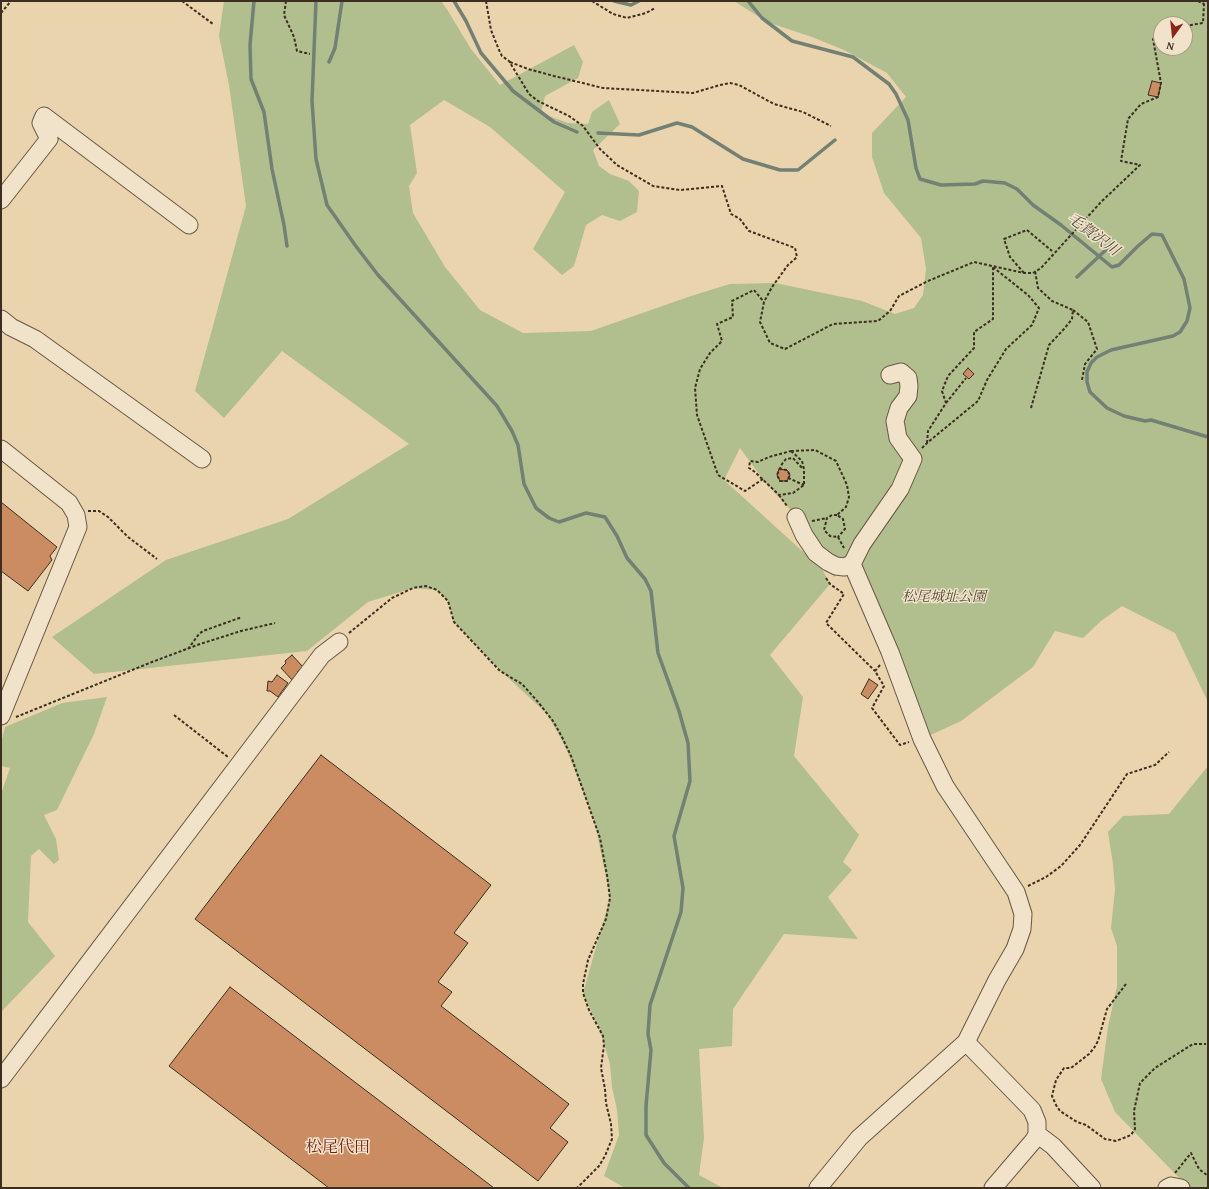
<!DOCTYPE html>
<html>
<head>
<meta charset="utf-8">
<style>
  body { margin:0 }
  #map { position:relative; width:1209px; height:1189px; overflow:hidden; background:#ead4ad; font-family:"Gentium Book Plus",serif }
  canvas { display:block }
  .frame { position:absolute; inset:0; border:2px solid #3c2e21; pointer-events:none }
  .north { position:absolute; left:1153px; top:16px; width:40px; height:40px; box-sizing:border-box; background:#f1e3ca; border:1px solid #a99b86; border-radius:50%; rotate:195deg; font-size:11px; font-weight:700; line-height:16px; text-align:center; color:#3c2e21 }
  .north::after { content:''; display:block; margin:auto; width:14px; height:18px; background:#8f2418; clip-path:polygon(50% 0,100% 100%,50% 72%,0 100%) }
</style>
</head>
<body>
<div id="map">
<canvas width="1209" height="1189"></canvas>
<div class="frame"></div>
<div class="north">N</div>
</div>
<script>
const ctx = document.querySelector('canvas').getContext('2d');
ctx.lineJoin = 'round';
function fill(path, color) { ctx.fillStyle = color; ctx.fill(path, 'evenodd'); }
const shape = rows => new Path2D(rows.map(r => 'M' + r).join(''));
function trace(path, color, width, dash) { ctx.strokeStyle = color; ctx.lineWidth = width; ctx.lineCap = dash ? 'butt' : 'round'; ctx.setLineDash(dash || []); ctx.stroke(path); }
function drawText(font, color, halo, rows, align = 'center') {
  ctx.font = font + ' "Gentium Book Plus","Noto Serif JP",serif'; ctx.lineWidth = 3; ctx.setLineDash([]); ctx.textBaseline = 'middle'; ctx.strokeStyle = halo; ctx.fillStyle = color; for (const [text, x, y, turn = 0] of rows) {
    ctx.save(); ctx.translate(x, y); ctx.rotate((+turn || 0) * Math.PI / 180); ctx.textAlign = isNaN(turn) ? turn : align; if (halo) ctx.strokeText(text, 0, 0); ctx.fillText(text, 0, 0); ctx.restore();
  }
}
fill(shape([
  [224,1,441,1,448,11,471,49,500,85,574,45,583,62,578,78,545,96,541,113,568,123,588,124,592,112,609,100,620,124,593,150,599,166,610,174,629,181,639,191,637,212,620,221,602,215,586,225,574,266,562,275,533,249,565,192,490,127,444,100,410,125,417,173,409,186,413,213,445,267,480,310,523,333,591,331,691,296,730,284,775,283,862,301,895,314,914,308,923,295,926,269,921,238,884,193,872,157,872,133,906,97,887,73,844,50,812,37,767,22,734,1,1208,1,1208,702,1175,633,1122,606,1101,621,1083,638,1055,631,1033,667,961,721,922,739,890,652,844,567,834,577,816,553,796,516,765,482,740,448,724,480,822,569,830,584,770,655,803,697,794,756,859,835,843,862,852,870,828,897,858,939,784,934,733,1009,732,1046,699,1049,704,1138,699,1175,723,1188,625,1188,604,1176,619,1135,617,1110,612,1087,610,1064,600,1030,583,993,610,898,595,823,568,753,557,731,546,713,503,673,454,622,448,601,437,590,413,588,368,602,307,651,94,674,52,637,166,560,288,519,409,444,282,351,224,418,195,391,246,206,229,85,219,36],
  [1161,24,1185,24,1185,48,1161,48],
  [107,697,94,734,57,810,44,815,56,839,59,860,54,864,39,849,31,856,28,922,55,956,1,1012,1,794,10,768,1,766,1,743,5,727,62,703],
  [1208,766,1208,1188,1189,1188,1115,1112,1101,1079,1108,1027,1117,986,1117,946,1111,928,1115,890,1113,864,1108,832,1123,816,1169,814]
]), '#b1be8e');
trace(shape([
  [254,1,250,45,251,79,264,112,272,169,284,225,287,246],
  [316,1,312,101,316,159,327,205,355,245,378,275,497,406,512,431,518,445,524,484,536,508,549,518,559,522,586,513,605,517,617,536,627,558,645,579,651,591,658,653,679,711,688,743,690,781,674,836,683,888,681,912,650,1005,648,1034,651,1050,646,1106,646,1135,664,1163,689,1188],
  [454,1,466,21,481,53,513,91,554,122,577,132],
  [614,1,631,5,639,1],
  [748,1,762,18,792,41,853,57,889,84,896,94,908,120,916,168,920,179,941,185,975,184,983,181,1005,183,1017,189,1033,205,1061,225,1112,267,1119,265,1138,246,1152,234,1162,235,1184,279,1190,308,1187,321,1180,332,1173,336,1111,350,1097,357,1091,363,1087,372,1087,382,1090,392,1107,408,1124,416,1145,421,1151,420,1208,437],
  [329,62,335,48,342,1],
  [598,133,639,135,677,123,692,127,743,159,780,170,798,170,835,140],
  [1077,277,1110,246]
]), '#738175', 3.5);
const building = shape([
  [1152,81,1161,83,1158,97,1148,95,1152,81],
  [968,368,974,374,969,379,963,374,968,368],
  [779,469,787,470,790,475,787,481,780,481,777,475,779,469],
  [1,502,57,547,50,556,52,560,28,591,1,571,1,502],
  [292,655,303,667,297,672,299,674,293,681,281,668,286,663,285,661,292,655],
  [277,675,288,683,278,697,270,691,267,691,268,681,272,682,277,675],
  [869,679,878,685,868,699,861,694,869,679],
  [321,755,491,885,454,933,468,943,438,982,452,992,441,1006,569,1104,550,1128,568,1142,538,1181,195,919,321,755],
  [230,987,494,1188,329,1188,169,1066,230,987]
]);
fill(building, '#cb8c62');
trace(building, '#3c2e21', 1);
const minor = shape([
  [1,200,49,139,41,123,44,116,189,225],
  [1,319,11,327,35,339,202,459],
  [1,449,69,503,76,515,78,527,1,716],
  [796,517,804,535,816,553,828,562,836,566,844,567,852,564,862,544,900,489,913,459,898,438,895,421,899,408,908,396,909,386,908,378,901,372,890,375],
  [966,1042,1032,1110,1037,1122,1037,1134,1034,1140,993,1188],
  [1,1079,322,655,339,642],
  [1037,1134,1053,1146,1092,1188],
  [818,1188,859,1138,966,1042,997,980,1015,949,1022,929,1023,914,1016,892,945,786,922,739,890,652,852,564],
  [1167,1188,1171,1186,1181,1188]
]);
trace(minor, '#685844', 19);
trace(shape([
  [182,1,213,24],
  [286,1,284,15,294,37,297,51,310,54],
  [486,1,491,30,499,50,502,56,509,61,529,94,538,101,569,116,583,126,600,149,617,165,653,186,680,190,722,186,731,214,740,219,749,231,795,248,797,257,788,265,772,287,764,302,760,322,770,343,785,349,833,324,878,321,890,311,899,296,928,281,974,262,1024,273,1033,273,1041,268,1101,202,1140,165,1121,161,1128,119,1141,104,1158,97,1161,83,1153,39,1161,33],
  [592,1,613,14,627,18,646,13,655,8],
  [1198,1,1204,4],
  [1,13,11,1],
  [1185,26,1203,23,1204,4,1206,1],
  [510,62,528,69,554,76,603,88,693,93,720,85,730,83,739,85,774,104,803,112,831,126],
  [1024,273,1010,257,1004,239,1027,230,1052,251],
  [1073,310,1088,322,1097,349,1085,364,1082,380],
  [946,403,966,378],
  [1031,408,1049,345,1064,329,1072,319,1073,310,1052,301,1038,288,1035,271],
  [927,443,928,431,946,403,942,391,948,376,974,348,974,332,993,319,993,267],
  [922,448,927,443,978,401,987,380,1006,349,1032,325,1039,308,1028,295,994,268],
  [791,451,802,461,804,469,804,485,793,493,779,495,755,472,749,468,750,461,758,462,769,457,791,451],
  [791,451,815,450,836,461,847,485,849,497,846,507,837,515,843,519,845,529,838,537],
  [779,469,787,470,790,475,787,481,780,481,777,475,782,464,786,459,793,458,803,469],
  [788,478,804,485],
  [763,479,745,491,718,475,697,415,695,388,700,369,710,353,722,341,717,324,733,317,732,301,754,290,764,302],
  [779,495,787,506],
  [88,511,99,511,108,517,128,537,157,559],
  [837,515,832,515,827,518,824,530,830,536,838,537],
  [812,521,827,518],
  [838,537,844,548],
  [826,578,830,584,844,594,826,623,875,671],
  [349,633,392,598,413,588,426,586,437,590,448,601,454,622,500,671,522,684,538,702,553,721,562,737,571,756,600,838,607,875,610,898,606,919,588,960,583,984,583,993,589,1010,603,1036,604,1045,601,1068,605,1089,606,1103,611,1124,612,1139,605,1156,599,1166,577,1188],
  [188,649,199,634,203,631,242,617],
  [880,665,875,671,884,686,872,708,900,745,909,742],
  [174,715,228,757],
  [16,717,152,662,200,644,241,631,275,623],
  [1028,886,1046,877,1061,866,1080,845,1127,774,1155,765,1169,752],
  [1126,984,1107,1009,1098,1041,1094,1048,1089,1054,1071,1068,1064,1068,1056,1080,1052,1096,1056,1105,1060,1111,1077,1122,1086,1125,1105,1139,1116,1141,1131,1135,1135,1129,1134,1111,1140,1083,1155,1068,1185,1049,1193,1044,1206,1044],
  [1175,1173,1191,1153,1199,1169,1208,1176]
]), '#3c2e21', 2, [3, 2]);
trace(minor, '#f1e3ca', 17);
drawText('italic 14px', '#534b37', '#f1e3ca', [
  ["松尾城址公園",944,597]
]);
drawText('italic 15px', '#4e4a3d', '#f1e3ca', [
  ["毛賀沢川",1093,235,37]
]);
drawText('16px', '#7a1f14', '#f1e3ca', [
  ["松尾代田",338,1148]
]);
</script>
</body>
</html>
